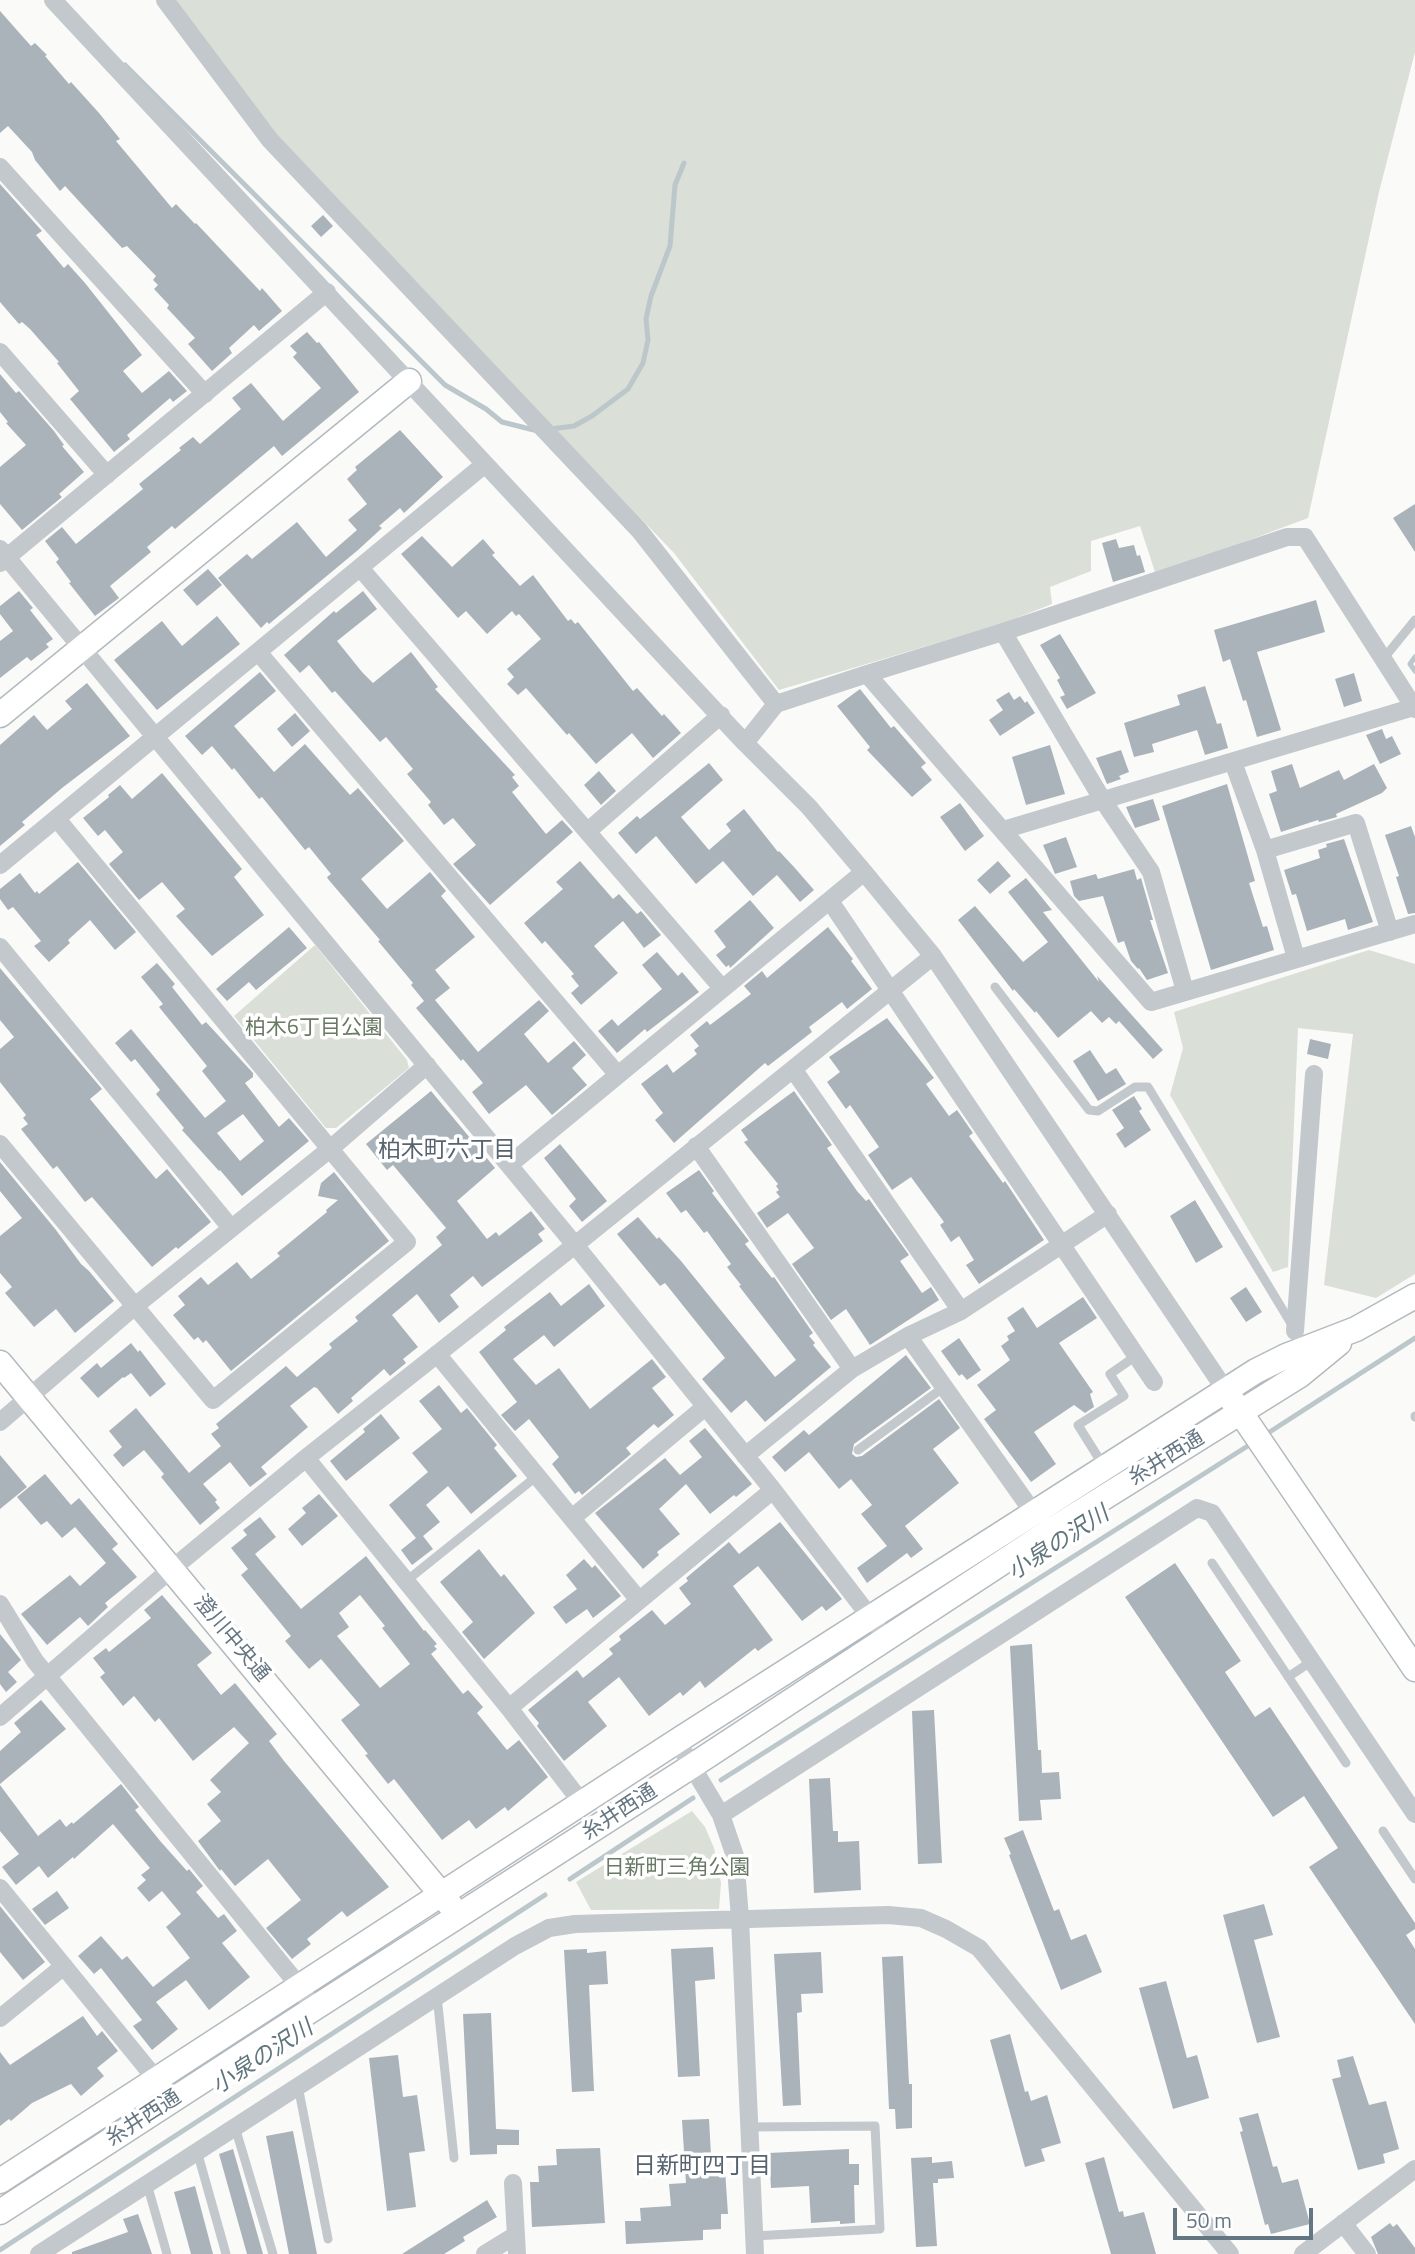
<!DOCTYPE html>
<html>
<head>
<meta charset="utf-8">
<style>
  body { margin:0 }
  #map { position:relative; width:1415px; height:2254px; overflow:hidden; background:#fafaf8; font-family:"Titillium Web",sans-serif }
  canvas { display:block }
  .scale { position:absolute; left:1173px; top:2208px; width:140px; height:32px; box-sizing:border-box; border:4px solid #657683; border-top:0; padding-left:9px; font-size:21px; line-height:24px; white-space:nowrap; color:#657683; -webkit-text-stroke:5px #fff; paint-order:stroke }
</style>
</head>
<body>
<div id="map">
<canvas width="1415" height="2254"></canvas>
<div class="scale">50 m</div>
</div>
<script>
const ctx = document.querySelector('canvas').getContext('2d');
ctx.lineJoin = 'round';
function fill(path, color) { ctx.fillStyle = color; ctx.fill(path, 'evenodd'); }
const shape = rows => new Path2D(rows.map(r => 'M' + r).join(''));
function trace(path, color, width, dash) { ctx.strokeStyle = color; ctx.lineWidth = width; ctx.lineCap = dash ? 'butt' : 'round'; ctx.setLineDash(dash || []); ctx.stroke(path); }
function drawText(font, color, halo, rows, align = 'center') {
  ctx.font = font + ' "Titillium Web","Noto Sans JP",sans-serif'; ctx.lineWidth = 7; ctx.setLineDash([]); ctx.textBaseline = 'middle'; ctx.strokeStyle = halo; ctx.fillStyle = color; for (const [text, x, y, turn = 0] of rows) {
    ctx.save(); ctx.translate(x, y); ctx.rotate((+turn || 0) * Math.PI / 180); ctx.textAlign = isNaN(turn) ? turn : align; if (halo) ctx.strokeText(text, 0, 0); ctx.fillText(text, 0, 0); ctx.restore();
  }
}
fill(shape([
  [173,0,1415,0,1415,52,1379,192,1308,518,1156,575,1140,526,1091,541,1091,571,1050,587,1052,604,1004,623,779,690,674,553,288,151],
  [315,945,407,1060,409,1068,336,1128,326,1128,234,1016],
  [1369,950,1415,964,1415,1274,1376,1298,1324,1285,1353,1034,1298,1028,1288,1267,1273,1272,1170,1095,1183,1048,1174,1012],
  [692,1811,705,1827,714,1848,721,1883,719,1909,591,1910,576,1882]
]), '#dadfd7');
trace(shape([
  [125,65,445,385,486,409,502,422,538,431],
  [551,429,574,426,592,416,628,389,643,363,648,340,646,319,651,296,670,246,675,185,684,163],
  [1415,657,1410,664,1415,671],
  [1265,1435,1415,1338],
  [721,1780,1254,1442],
  [570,1879,693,1798],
  [0,2250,545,1895]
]), '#bbc7cb', 5);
fill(shape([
  [0,11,31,46,35,43,47,55,45,56,69,84,71,82,99,113,120,139,116,141,172,208,176,204,195,224,196,223,260,291,262,288,282,311,259,331,254,325,229,348,232,353,212,371,188,344,195,338,167,308,169,305,154,289,158,285,153,280,156,276,127,246,122,248,65,186,60,191,35,160,32,152,8,126,0,133],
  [0,184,42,231,36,235,64,268,68,264,85,283,142,355,123,371,142,393,169,371,187,391,173,402,170,398,127,435,130,439,114,452,70,399,79,391,57,363,59,362,30,329,22,322,19,324,0,302],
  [323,215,333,226,321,237,311,226],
  [307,332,317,343,319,342,359,392,282,456,274,446,175,529,172,526,147,547,151,552,110,586,119,598,95,616,69,583,71,582,56,562,59,559,45,541,62,527,76,544,143,489,139,484,181,450,179,448,193,437,200,444,241,409,232,398,251,383,283,421,321,388,293,357,297,353,290,346],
  [0,374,16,393,19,391,54,431,64,445,62,446,84,472,59,494,62,497,22,530,0,504,0,467,26,445,6,423,8,422,0,412],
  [400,430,443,477,404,513,400,508,379,526,382,528,358,550,269,624,267,622,261,628,218,578,247,554,252,559,297,522,326,557,357,530,348,520,367,504,347,479,357,470,355,467],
  [1415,504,1415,552,1393,518],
  [422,536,452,567,483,539,495,553,492,555,520,586,533,575,568,621,571,619,575,624,578,622,633,691,637,688,662,716,664,714,681,733,653,758,632,733,596,764,569,733,567,735,526,688,518,695,507,684,514,677,507,669,541,639,519,614,516,616,512,611,487,634,466,611,458,618,401,554],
  [1116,539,1119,548,1134,545,1137,556,1140,555,1145,572,1113,582,1102,543],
  [208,569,222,585,197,606,183,590],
  [19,591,33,608,30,610,53,639,46,644,49,647,31,661,27,657,0,678,0,641,13,631,0,614,0,606],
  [363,591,377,609,337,641,362,672,373,683,411,652,438,687,435,689,515,775,512,777,519,786,512,792,546,834,562,820,573,832,490,905,453,864,476,845,453,818,444,825,428,805,431,802,407,774,413,769,386,737,380,742,335,691,332,693,309,665,300,673,284,655,334,611,336,613],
  [1316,600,1325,632,1257,652,1281,730,1257,737,1246,700,1243,701,1230,659,1223,662,1214,630],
  [217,616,240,644,157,710,114,660,162,621,182,646],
  [1060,634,1096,693,1067,709,1060,697,1065,695,1057,680,1060,678,1040,645],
  [260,672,276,691,234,726,274,772,305,744,350,795,358,788,404,841,361,879,387,909,430,872,446,891,441,896,475,937,435,970,450,988,435,1000,478,1052,539,1000,549,1011,524,1034,548,1063,574,1041,586,1055,572,1068,587,1085,552,1115,526,1085,489,1114,472,1092,483,1083,463,1059,461,1061,416,1008,424,1001,411,985,413,983,378,941,380,940,328,879,327,877,331,874,309,847,305,850,262,797,259,799,234,768,232,770,212,746,202,755,185,736],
  [1354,673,1362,701,1344,707,1335,679],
  [87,683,130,736,62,788,22,822,25,825,0,846,0,745,34,715,47,730,72,709,65,701],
  [1205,686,1217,724,1221,723,1228,748,1205,755,1197,730,1152,744,1154,752,1134,757,1124,723,1180,705,1177,695],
  [860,689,891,728,894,726,926,763,921,767,932,780,912,797,867,750,870,747,837,706],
  [1009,692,1014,700,1020,696,1025,703,1027,701,1035,713,1000,736,989,720,1003,710,996,700],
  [295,713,310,731,292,747,277,729],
  [1382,729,1386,739,1392,736,1401,754,1380,764,1366,735],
  [1050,745,1065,794,1026,805,1012,757],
  [1121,750,1129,772,1119,776,1121,779,1107,784,1096,758],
  [709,763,723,780,681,817,709,850,731,831,726,824,744,809,778,852,779,851,794,867,814,890,800,902,777,875,753,896,723,861,696,884,656,836,636,854,618,833,637,816,640,819],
  [1292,764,1300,788,1339,770,1344,780,1374,764,1387,788,1382,793,1336,814,1337,817,1319,822,1318,820,1281,832,1269,794,1277,791,1271,771],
  [599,771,616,791,601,805,584,785],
  [162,773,242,869,234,877,264,915,212,956,176,916,185,909,162,882,139,900,109,864,123,852,105,830,98,836,83,818,109,797,108,795,120,785,132,799],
  [1227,784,1255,881,1249,883,1263,927,1267,926,1274,950,1211,970,1162,806],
  [1153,799,1160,820,1135,828,1126,807],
  [960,803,984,836,965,851,940,817],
  [1411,826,1415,837,1415,913,1408,914,1396,877,1399,876,1385,835],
  [1066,837,1077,867,1055,874,1043,845],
  [1344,839,1373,922,1348,930,1345,919,1307,931,1296,894,1292,895,1284,870,1320,858,1318,850,1327,847,1326,844],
  [580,861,613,899,619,894,637,914,641,911,661,935,644,948,623,921,594,946,618,973,581,1005,571,993,579,986,571,976,574,974,545,941,542,944,524,923,563,889,556,882],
  [998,861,1011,876,990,894,977,880],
  [78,862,136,932,115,950,90,920,68,940,70,943,49,962,34,946,41,941,13,907,8,910,0,899,0,889,20,873,35,893,37,891,39,894],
  [1134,869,1137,880,1141,878,1153,920,1150,920,1168,973,1147,980,1139,968,1138,969,1131,961,1124,941,1118,943,1103,896,1079,901,1074,896,1070,881,1096,874,1098,879],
  [1026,878,1052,910,1043,912,1099,982,1097,976,1163,1050,1153,1059,1119,1021,1116,1024,1109,1017,1102,1023,1091,1011,1058,1038,1036,1011,1035,1013,1014,989,1013,991,958,920,975,906,1023,962,1048,942,1008,892],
  [750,900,774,928,730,968,729,965,726,967,716,955,726,947,714,931],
  [289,927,307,948,256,990,249,982,227,1001,216,989],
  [828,927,853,959,851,961,872,989,847,1009,842,1002,809,1027,812,1032,768,1066,765,1063,674,1143,655,1120,663,1113,641,1084,667,1064,673,1073,697,1054,694,1050,699,1046,690,1035,707,1021,710,1025,751,994,744,986,762,971,767,978],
  [657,952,678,976,682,972,699,992,647,1032,645,1029,617,1053,598,1031,612,1019,618,1026,662,989,642,965],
  [157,963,175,984,172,987,202,1025,206,1022,253,1073,253,1077,245,1083,279,1127,289,1118,309,1141,242,1196,220,1170,219,1171,182,1130,184,1128,156,1094,160,1090,135,1059,131,1062,115,1043,131,1029,205,1118,226,1101,202,1071,207,1066,159,1007,163,1004,141,977],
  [243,1114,264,1141,240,1161,217,1133],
  [0,968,102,1089,90,1099,156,1179,167,1169,211,1222,178,1249,176,1247,152,1267,92,1197,85,1202,57,1166,53,1169,21,1129,28,1124,23,1118,26,1115,0,1082,0,1049,14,1037,0,1020],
  [887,1018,934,1078,926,1084,949,1116,957,1110,973,1133,969,1136,1003,1183,1005,1181,1044,1240,979,1284,966,1265,974,1260,959,1236,951,1242,940,1225,944,1222,911,1177,892,1190,868,1155,879,1147,850,1105,846,1109,827,1082,840,1072,829,1057],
  [1310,1039,1331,1044,1328,1059,1307,1054],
  [1090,1050,1106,1074,1116,1068,1126,1084,1098,1101,1073,1061],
  [431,1091,495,1168,457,1201,487,1239,496,1232,499,1236,531,1211,545,1229,538,1234,543,1241,482,1287,473,1276,450,1295,459,1307,439,1323,417,1294,392,1315,418,1347,403,1359,406,1363,390,1376,384,1369,351,1398,353,1401,338,1414,317,1388,314,1387,290,1406,308,1427,261,1467,267,1474,250,1487,230,1462,203,1484,217,1500,215,1502,220,1508,200,1525,161,1477,164,1474,144,1450,123,1467,113,1455,122,1447,109,1431,136,1408,189,1473,221,1446,211,1434,219,1428,216,1424,286,1366,297,1377,332,1348,329,1344,358,1321,355,1317,442,1245,436,1237,446,1228,393,1165,387,1170,366,1144],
  [794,1091,832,1145,827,1148,857,1191,866,1201,869,1199,909,1255,900,1261,922,1293,931,1287,939,1300,870,1345,846,1309,831,1320,792,1264,814,1248,788,1213,767,1228,757,1213,780,1197,776,1192,779,1190,776,1186,778,1184,744,1142,748,1140,741,1130],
  [1134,1096,1142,1109,1139,1111,1151,1130,1125,1148,1116,1134,1124,1128,1112,1110],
  [560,1144,607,1201,582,1222,569,1206,576,1199,544,1158],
  [0,1162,56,1230,81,1264,89,1271,114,1301,75,1333,56,1309,34,1327,5,1293,12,1287,0,1273,0,1236,22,1218,0,1191],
  [699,1170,714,1191,712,1193,749,1241,745,1244,772,1278,774,1277,813,1333,809,1336,815,1343,813,1345,831,1367,765,1422,746,1400,731,1413,702,1379,725,1358,665,1283,660,1286,617,1234,638,1217,657,1239,659,1237,681,1261,775,1377,796,1360,739,1286,741,1285,727,1267,731,1264,707,1231,704,1233,686,1210,681,1213,666,1193],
  [334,1172,389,1241,231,1371,206,1340,203,1343,198,1337,194,1340,173,1315,185,1305,178,1296,201,1277,208,1285,237,1262,251,1279,280,1256,277,1253,327,1212,326,1210,338,1200,318,1196,321,1183],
  [1195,1200,1223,1247,1196,1263,1170,1216],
  [589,1284,605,1306,554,1347,544,1335,513,1359,536,1385,559,1368,590,1409,652,1359,666,1377,652,1388,674,1415,658,1428,654,1424,626,1448,631,1454,582,1495,579,1491,575,1494,552,1464,559,1457,529,1419,515,1431,501,1415,517,1402,479,1352,506,1330,504,1327,550,1292,561,1306],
  [1246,1287,1262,1312,1246,1322,1230,1298],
  [1083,1297,1097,1318,1059,1343,1093,1392,1090,1394,1094,1407,1085,1413,1074,1405,1034,1432,1056,1464,1031,1482,984,1419,996,1410,977,1385,1010,1360,1001,1346,1009,1340,1007,1336,1015,1331,1007,1318,1023,1307,1037,1328],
  [959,1338,981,1370,967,1380,962,1374,959,1376,941,1351],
  [131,1343,138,1352,140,1350,166,1384,150,1397,131,1373,124,1378,123,1377,98,1398,80,1378,97,1363,101,1368],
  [906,1355,931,1388,854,1444,852,1454,856,1457,862,1456,939,1399,960,1428,933,1449,959,1483,905,1526,923,1549,911,1558,907,1553,867,1583,857,1568,887,1546,861,1514,872,1505,851,1479,839,1489,809,1452,785,1472,772,1457,804,1430,809,1435],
  [439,1385,461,1413,467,1408,497,1445,494,1448,517,1476,471,1514,448,1486,426,1505,440,1522,423,1536,433,1549,412,1565,401,1550,416,1538,389,1505,428,1472,412,1453,442,1429,419,1401],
  [381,1414,400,1438,346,1481,330,1461,365,1432,363,1429],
  [705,1428,752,1484,736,1497,734,1495,710,1514,686,1484,659,1509,680,1534,657,1552,659,1555,643,1569,595,1513,665,1458,680,1475,702,1457,689,1441],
  [0,1455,27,1487,0,1509],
  [45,1474,71,1505,79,1498,118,1544,112,1549,137,1577,105,1603,108,1607,88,1626,80,1617,47,1645,21,1614,70,1575,80,1586,106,1563,75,1527,62,1538,47,1521,41,1525,17,1497],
  [319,1494,338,1516,302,1546,288,1529,306,1513,302,1508],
  [260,1517,276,1537,255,1554,301,1609,366,1556,424,1631,425,1630,437,1644,434,1646,437,1649,431,1654,463,1694,468,1690,483,1707,477,1713,507,1750,519,1740,548,1777,508,1811,505,1807,476,1829,469,1820,442,1840,394,1779,388,1784,365,1755,368,1754,341,1720,360,1705,321,1659,309,1669,285,1641,291,1636,241,1575,248,1569,231,1548,247,1535,243,1530],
  [360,1595,385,1626,382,1628,410,1664,380,1688,337,1636,349,1627,339,1613],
  [780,1522,842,1599,826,1611,822,1606,802,1621,758,1566,733,1586,773,1640,758,1651,755,1648,705,1688,700,1681,683,1696,680,1692,649,1716,619,1677,588,1702,607,1726,564,1761,537,1726,539,1723,528,1710,577,1670,583,1678,613,1654,609,1649,621,1640,619,1636,652,1610,665,1625,691,1604,679,1588,688,1581,686,1578,729,1542,739,1554],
  [479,1549,501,1577,504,1574,535,1613,484,1659,462,1632,473,1622,440,1582],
  [584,1559,592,1568,595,1565,621,1596,593,1618,587,1609,566,1624,553,1607,577,1589,566,1575],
  [1175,1563,1241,1661,1225,1672,1255,1717,1270,1707,1415,1923,1415,1929,1406,1935,1415,1949,1415,2024,1309,1867,1338,1848,1304,1796,1273,1817,1125,1597],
  [162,1595,212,1653,197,1665,221,1695,235,1683,277,1734,269,1741,284,1761,389,1887,347,1917,342,1911,307,1939,311,1944,292,1959,266,1928,301,1900,268,1859,235,1886,221,1869,220,1871,198,1841,221,1821,207,1804,221,1792,210,1780,249,1743,234,1727,193,1761,159,1718,155,1722,134,1696,123,1706,100,1677,105,1673,93,1658,106,1648,109,1652,151,1618,144,1610],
  [0,1634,21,1660,8,1672,17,1682,6,1692,0,1684],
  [1032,1644,1038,1750,1041,1750,1042,1773,1059,1772,1061,1799,1040,1800,1042,1820,1019,1821,1010,1646],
  [41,1700,66,1729,0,1784,0,1751,21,1732,14,1723],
  [934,1710,942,1863,918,1864,912,1711],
  [830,1778,833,1831,838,1831,838,1842,859,1841,861,1890,814,1893,809,1779],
  [121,1784,139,1807,135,1810,161,1842,187,1871,189,1869,203,1886,196,1892,218,1918,224,1914,237,1931,222,1943,250,1977,209,2010,186,1980,156,2002,178,2029,152,2050,133,2026,142,2020,101,1968,94,1974,78,1956,101,1936,122,1960,127,1956,153,1987,190,1958,166,1927,181,1914,162,1891,149,1902,137,1888,146,1880,141,1875,150,1868,113,1824,74,1859,73,1857,48,1878,39,1866,16,1885,2,1867,19,1854,0,1831,0,1785,38,1836,60,1819,66,1827,72,1822,73,1824],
  [1023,1830,1054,1911,1059,1909,1071,1940,1086,1934,1102,1972,1061,1990,1009,1855,1011,1854,1004,1838],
  [57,1891,69,1908,45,1925,32,1909],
  [1264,1904,1273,1935,1254,1940,1280,2037,1257,2043,1223,1915],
  [0,1906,45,1962,23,1980,0,1952],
  [713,1947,715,1979,695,1981,700,2076,678,2077,671,1949],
  [587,1949,587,1953,606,1951,608,1984,589,1985,594,2091,572,2092,564,1950],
  [821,1952,823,1993,801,1994,802,2012,797,2013,801,2105,783,2106,774,1954],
  [903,1956,909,2084,912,2084,912,2128,896,2129,895,2109,889,2109,882,1957],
  [1166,1981,1187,2058,1197,2055,1209,2098,1173,2109,1139,1988],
  [491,2013,496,2129,519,2130,519,2145,497,2145,497,2154,470,2155,463,2014],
  [83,2016,97,2036,102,2031,118,2051,97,2068,104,2076,81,2096,71,2084,32,2103,11,2121,9,2119,0,2126,0,2052,10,2065],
  [1010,2034,1025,2092,1028,2091,1031,2101,1047,2095,1061,2143,1041,2149,1045,2161,1025,2167,990,2040],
  [398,2055,403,2097,417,2095,425,2151,409,2153,416,2207,387,2211,369,2058],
  [1353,2056,1369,2105,1386,2101,1399,2149,1383,2154,1385,2163,1358,2170,1332,2079,1341,2077,1337,2060],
  [1258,2113,1273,2167,1277,2166,1282,2183,1298,2179,1310,2224,1271,2234,1268,2224,1265,2225,1240,2132,1243,2131,1239,2118],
  [709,2119,711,2155,724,2155,728,2214,721,2214,721,2229,703,2230,703,2240,626,2244,625,2221,641,2221,640,2208,671,2206,669,2184,686,2183,682,2120],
  [293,2131,317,2254,289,2254,266,2136],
  [600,2148,605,2223,532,2227,530,2182,539,2182,538,2166,557,2165,556,2149],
  [233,2149,263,2254,247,2254,219,2154],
  [849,2149,849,2164,859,2164,859,2185,854,2185,855,2223,840,2224,840,2221,811,2223,809,2186,771,2188,769,2153],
  [932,2157,932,2163,952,2161,954,2178,938,2179,938,2183,933,2183,937,2246,916,2247,911,2158],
  [1104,2157,1119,2212,1123,2211,1124,2217,1144,2212,1156,2254,1111,2254,1085,2163],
  [195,2186,213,2254,191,2254,174,2192],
  [487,2200,497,2217,463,2237,465,2241,444,2254,402,2254],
  [138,2214,152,2254,72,2254,72,2252,128,2232,123,2219],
  [1390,2223,1393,2227,1397,2224,1415,2248,1415,2254,1378,2254,1371,2237]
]), '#aab3b9');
const secondary = shape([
  [0,715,409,381],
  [0,1363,451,1906],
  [1232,1400,1415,1669],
  [0,2181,677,1741,1256,1371,1286,1356,1356,1329,1415,1296],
  [0,2212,313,2009,692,1766,1047,1533,1300,1375,1339,1343]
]);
trace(secondary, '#b3babf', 27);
trace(shape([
  [1384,658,1415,620],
  [995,987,1089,1110,1098,1111,1135,1087,1148,1087,1292,1325],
  [1415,1416,1415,1417],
  [858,1450,944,1387],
  [1103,1465,1078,1425,1124,1396,1110,1374,1136,1356],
  [1212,1563,1346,1763],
  [405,1582,537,1476],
  [1288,1677,1312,1661],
  [1383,1831,1415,1879],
  [437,1996,454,2158],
  [298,2086,328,2239],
  [235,2127,273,2254],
  [749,2127,875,2126,880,2229,754,2236],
  [197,2151,226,2254],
  [147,2184,167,2254]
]), '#c3c8cc', 9);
trace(shape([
  [53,0,745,743,809,807,864,872,933,956,1226,1391],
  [165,0,270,140,639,530,776,704],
  [0,167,205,394],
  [0,352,107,475],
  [0,549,575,1245,773,1490,877,1626],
  [0,563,327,292],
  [361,569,722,988],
  [1003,632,1102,799,1151,872,1185,991],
  [258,652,618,1075],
  [867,674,1003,632,1287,537,1305,537,1415,709],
  [745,743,776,704,867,674,1151,1002,1415,924],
  [1233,762,1265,850,1296,958],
  [1003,830,1414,707],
  [588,831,721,715],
  [1265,850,1356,823,1390,932],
  [0,865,485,464],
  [830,901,1154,1382],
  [0,947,231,1228],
  [793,1069,961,1311],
  [0,1144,213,1400,407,1242,57,819],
  [696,1146,852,1369],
  [509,1165,864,872],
  [1295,1331,1314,1074],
  [908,1336,1040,1522],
  [437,1354,638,1599],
  [0,1422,135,1306,330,1149,427,1065],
  [745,1456,852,1369,908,1336,961,1311,1108,1214],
  [306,1458,509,1708,582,1803],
  [572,1518,705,1407],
  [0,1604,35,1661,300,1987,313,2009],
  [509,1708,773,1490],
  [0,1717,156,1582,306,1458,575,1245,933,956],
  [677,1741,721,1815,735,1856,740,1918,755,2254],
  [721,1815,1197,1508,1212,1513,1415,1814],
  [0,1888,164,2089],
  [0,2018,64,1966],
  [513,2183,517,2254],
  [1343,2223,1367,2254],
  [39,2254,515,1946,549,1928,575,1924,888,1915,921,1918,946,1929,979,1948,1230,2254],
  [485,2254,516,2235],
  [1303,2254,1415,2169]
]), '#c3c8cc', 18);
trace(secondary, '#fff', 24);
drawText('21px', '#687a64', '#fff', [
  ["柏木6丁目公園",314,1029],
  ["日新町三角公園",677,1869]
]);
drawText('21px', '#657683', '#fff', [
  ["糸井西通",1167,1459,-32],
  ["澄川中央通",231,1639,50],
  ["糸井西通",620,1813,-33],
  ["糸井西通",144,2119,-33]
]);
drawText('23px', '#57646e', '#fff', [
  ["柏木町六丁目",447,1151],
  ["日新町四丁目",702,2167]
]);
drawText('italic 23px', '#60757c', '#fff', [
  ["小泉の沢川",1059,1544,-33],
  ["小泉の沢川",263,2058,-33]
]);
</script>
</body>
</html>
